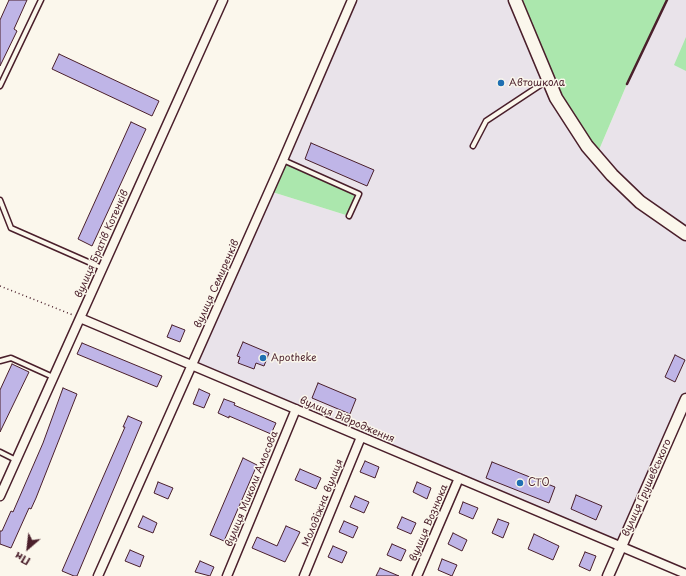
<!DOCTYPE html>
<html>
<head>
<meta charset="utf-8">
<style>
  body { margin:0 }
  #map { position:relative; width:686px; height:576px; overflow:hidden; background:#fbf7ec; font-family:"Playpen Sans",sans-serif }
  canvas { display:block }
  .north { position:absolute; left:8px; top:528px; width:40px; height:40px; -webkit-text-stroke:3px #fbf7ec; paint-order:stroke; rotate:208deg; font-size:11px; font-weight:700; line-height:16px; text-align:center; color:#4a1f2b }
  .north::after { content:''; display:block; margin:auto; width:14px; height:18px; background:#4a1f2b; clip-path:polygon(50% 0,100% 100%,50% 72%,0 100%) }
</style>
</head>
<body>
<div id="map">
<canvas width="686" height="576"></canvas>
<div class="north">Пн</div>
</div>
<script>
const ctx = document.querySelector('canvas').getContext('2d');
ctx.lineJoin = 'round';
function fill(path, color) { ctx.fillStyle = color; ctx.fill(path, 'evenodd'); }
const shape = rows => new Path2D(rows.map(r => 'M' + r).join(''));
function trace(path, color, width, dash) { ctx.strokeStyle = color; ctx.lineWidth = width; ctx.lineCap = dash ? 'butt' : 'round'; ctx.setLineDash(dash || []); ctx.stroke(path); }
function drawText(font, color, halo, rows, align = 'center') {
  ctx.font = font + ' "Playpen Sans",sans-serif'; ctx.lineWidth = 3; ctx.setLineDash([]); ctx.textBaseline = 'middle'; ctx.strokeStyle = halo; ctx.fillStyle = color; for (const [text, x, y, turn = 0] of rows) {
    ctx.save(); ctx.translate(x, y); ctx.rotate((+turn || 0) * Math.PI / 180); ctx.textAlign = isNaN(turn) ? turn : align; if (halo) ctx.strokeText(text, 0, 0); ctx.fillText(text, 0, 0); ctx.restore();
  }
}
fill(shape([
  [352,0,515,0,596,157,627,84,667,0,686,0,686,399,621,546,191,365,269,191,349,216,283,160]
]), '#e9e3ea');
fill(shape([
  [516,0,667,0,627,84,596,157,576,131],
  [686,37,686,71,674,65],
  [283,160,359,194,349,216,269,191]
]), '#abe7ad');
const building = shape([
  [9,0,27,0,14,29,17,31,0,66,0,20,9,0],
  [59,54,159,101,152,116,52,69,59,54],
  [131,122,146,129,92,246,78,239,131,122],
  [311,143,374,170,367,186,305,159,311,143],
  [172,325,185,330,180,342,167,337,172,325],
  [243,342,269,353,264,366,256,363,254,369,238,363,240,357,237,356,243,342],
  [82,343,162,376,157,387,77,354,82,343],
  [675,355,685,360,675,382,665,377,675,355],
  [12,364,29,372,0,432,0,390,12,364],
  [318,383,356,399,350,414,312,398,318,383],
  [63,388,77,394,36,498,31,509,29,508,11,548,0,544,0,531,2,531,11,511,13,512,43,443,63,388],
  [199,389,210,394,204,408,193,404,199,389],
  [224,399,235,403,234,405,276,423,271,434,229,416,229,418,218,413,224,399],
  [128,416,142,422,77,576,74,576,62,571,125,427,123,427,128,416],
  [243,458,257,465,224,541,210,535,243,458],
  [365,461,379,467,375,478,360,472,365,461],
  [492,462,555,487,549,503,486,478,492,462],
  [300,469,321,478,316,489,295,480,300,469],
  [158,482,173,488,168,499,154,493,158,482],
  [417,482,431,488,427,499,413,492,417,482],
  [576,495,602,506,596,520,571,509,576,495],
  [355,496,369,502,364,513,350,507,355,496],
  [463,502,478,508,473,519,459,513,463,502],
  [143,516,157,523,153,533,138,527,143,516],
  [402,517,416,523,411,534,397,528,402,517],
  [498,519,509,523,503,538,492,533,498,519],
  [344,521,358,527,353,538,339,532,344,521],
  [286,526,300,532,285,562,252,548,257,537,277,546,286,526],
  [453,533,467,540,462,551,448,544,453,533],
  [534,534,559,546,553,560,528,549,534,534],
  [392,544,406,550,401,561,387,555,392,544],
  [333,546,347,552,342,563,328,557,333,546],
  [130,550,144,556,140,567,125,561,130,550],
  [585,552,596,556,590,571,579,566,585,552],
  [442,559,457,565,452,576,438,570,442,559],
  [200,561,214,567,210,576,195,572,200,561],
  [380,568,399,576,376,576,380,568]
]);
fill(building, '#bfb5e7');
trace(building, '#4a1f2b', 1);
const service = shape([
  [0,86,41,0],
  [473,146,486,121,548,80],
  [283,160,359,194,349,216],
  [0,200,11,228,102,268],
  [0,361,11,358,53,377],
  [0,452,16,460]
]);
const minor = shape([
  [80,318,686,574],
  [0,496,223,0],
  [98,576,283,160,352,0],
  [227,576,296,409],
  [304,576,361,437],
  [417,576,459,478]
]);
const tertiary = shape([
  [608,576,686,399]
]);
const secondary = shape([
  [515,0,556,98,587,146,612,175,640,202,686,234]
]);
trace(service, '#4a1f2b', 7);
trace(minor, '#4a1f2b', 11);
trace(tertiary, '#4a1f2b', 13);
trace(secondary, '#4a1f2b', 15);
trace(shape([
  [0,286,73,315]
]), '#4a1f2b', 1.5, [1, 3]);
trace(service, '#fbf7ec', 4);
trace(minor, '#fbf7ec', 8);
trace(tertiary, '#fbf7ec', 10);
trace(secondary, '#fbf7ec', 12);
trace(shape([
  [627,84,667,0]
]), '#4a1f2b', 2.5);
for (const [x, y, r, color] of [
  [501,83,4,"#1f6fb2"],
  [263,358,4,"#1f6fb2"],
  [520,483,4,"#1f6fb2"]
]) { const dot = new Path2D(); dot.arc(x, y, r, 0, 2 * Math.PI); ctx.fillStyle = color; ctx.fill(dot); trace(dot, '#fbf7ec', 1.5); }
drawText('10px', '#4a1f2b', '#fbf7ec', [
  ["Автошкола",509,83],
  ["Apotheke",271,358],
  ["СТО",528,483]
], 'left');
drawText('10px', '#4a1f2b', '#fbf7ec', [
  ["вулиця Братів Котенків",102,244,-66],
  ["вулиця Семиренків",217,284,-66],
  ["вулиця Відродження",347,420,23],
  ["вулиця Грушевського",647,488,-66],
  ["вулиця Миколи Амосова",252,489,-68],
  ["Молодіжна вулиця",323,503,-68],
  ["вулиця Вознюка",429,523,-67]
]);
</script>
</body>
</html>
